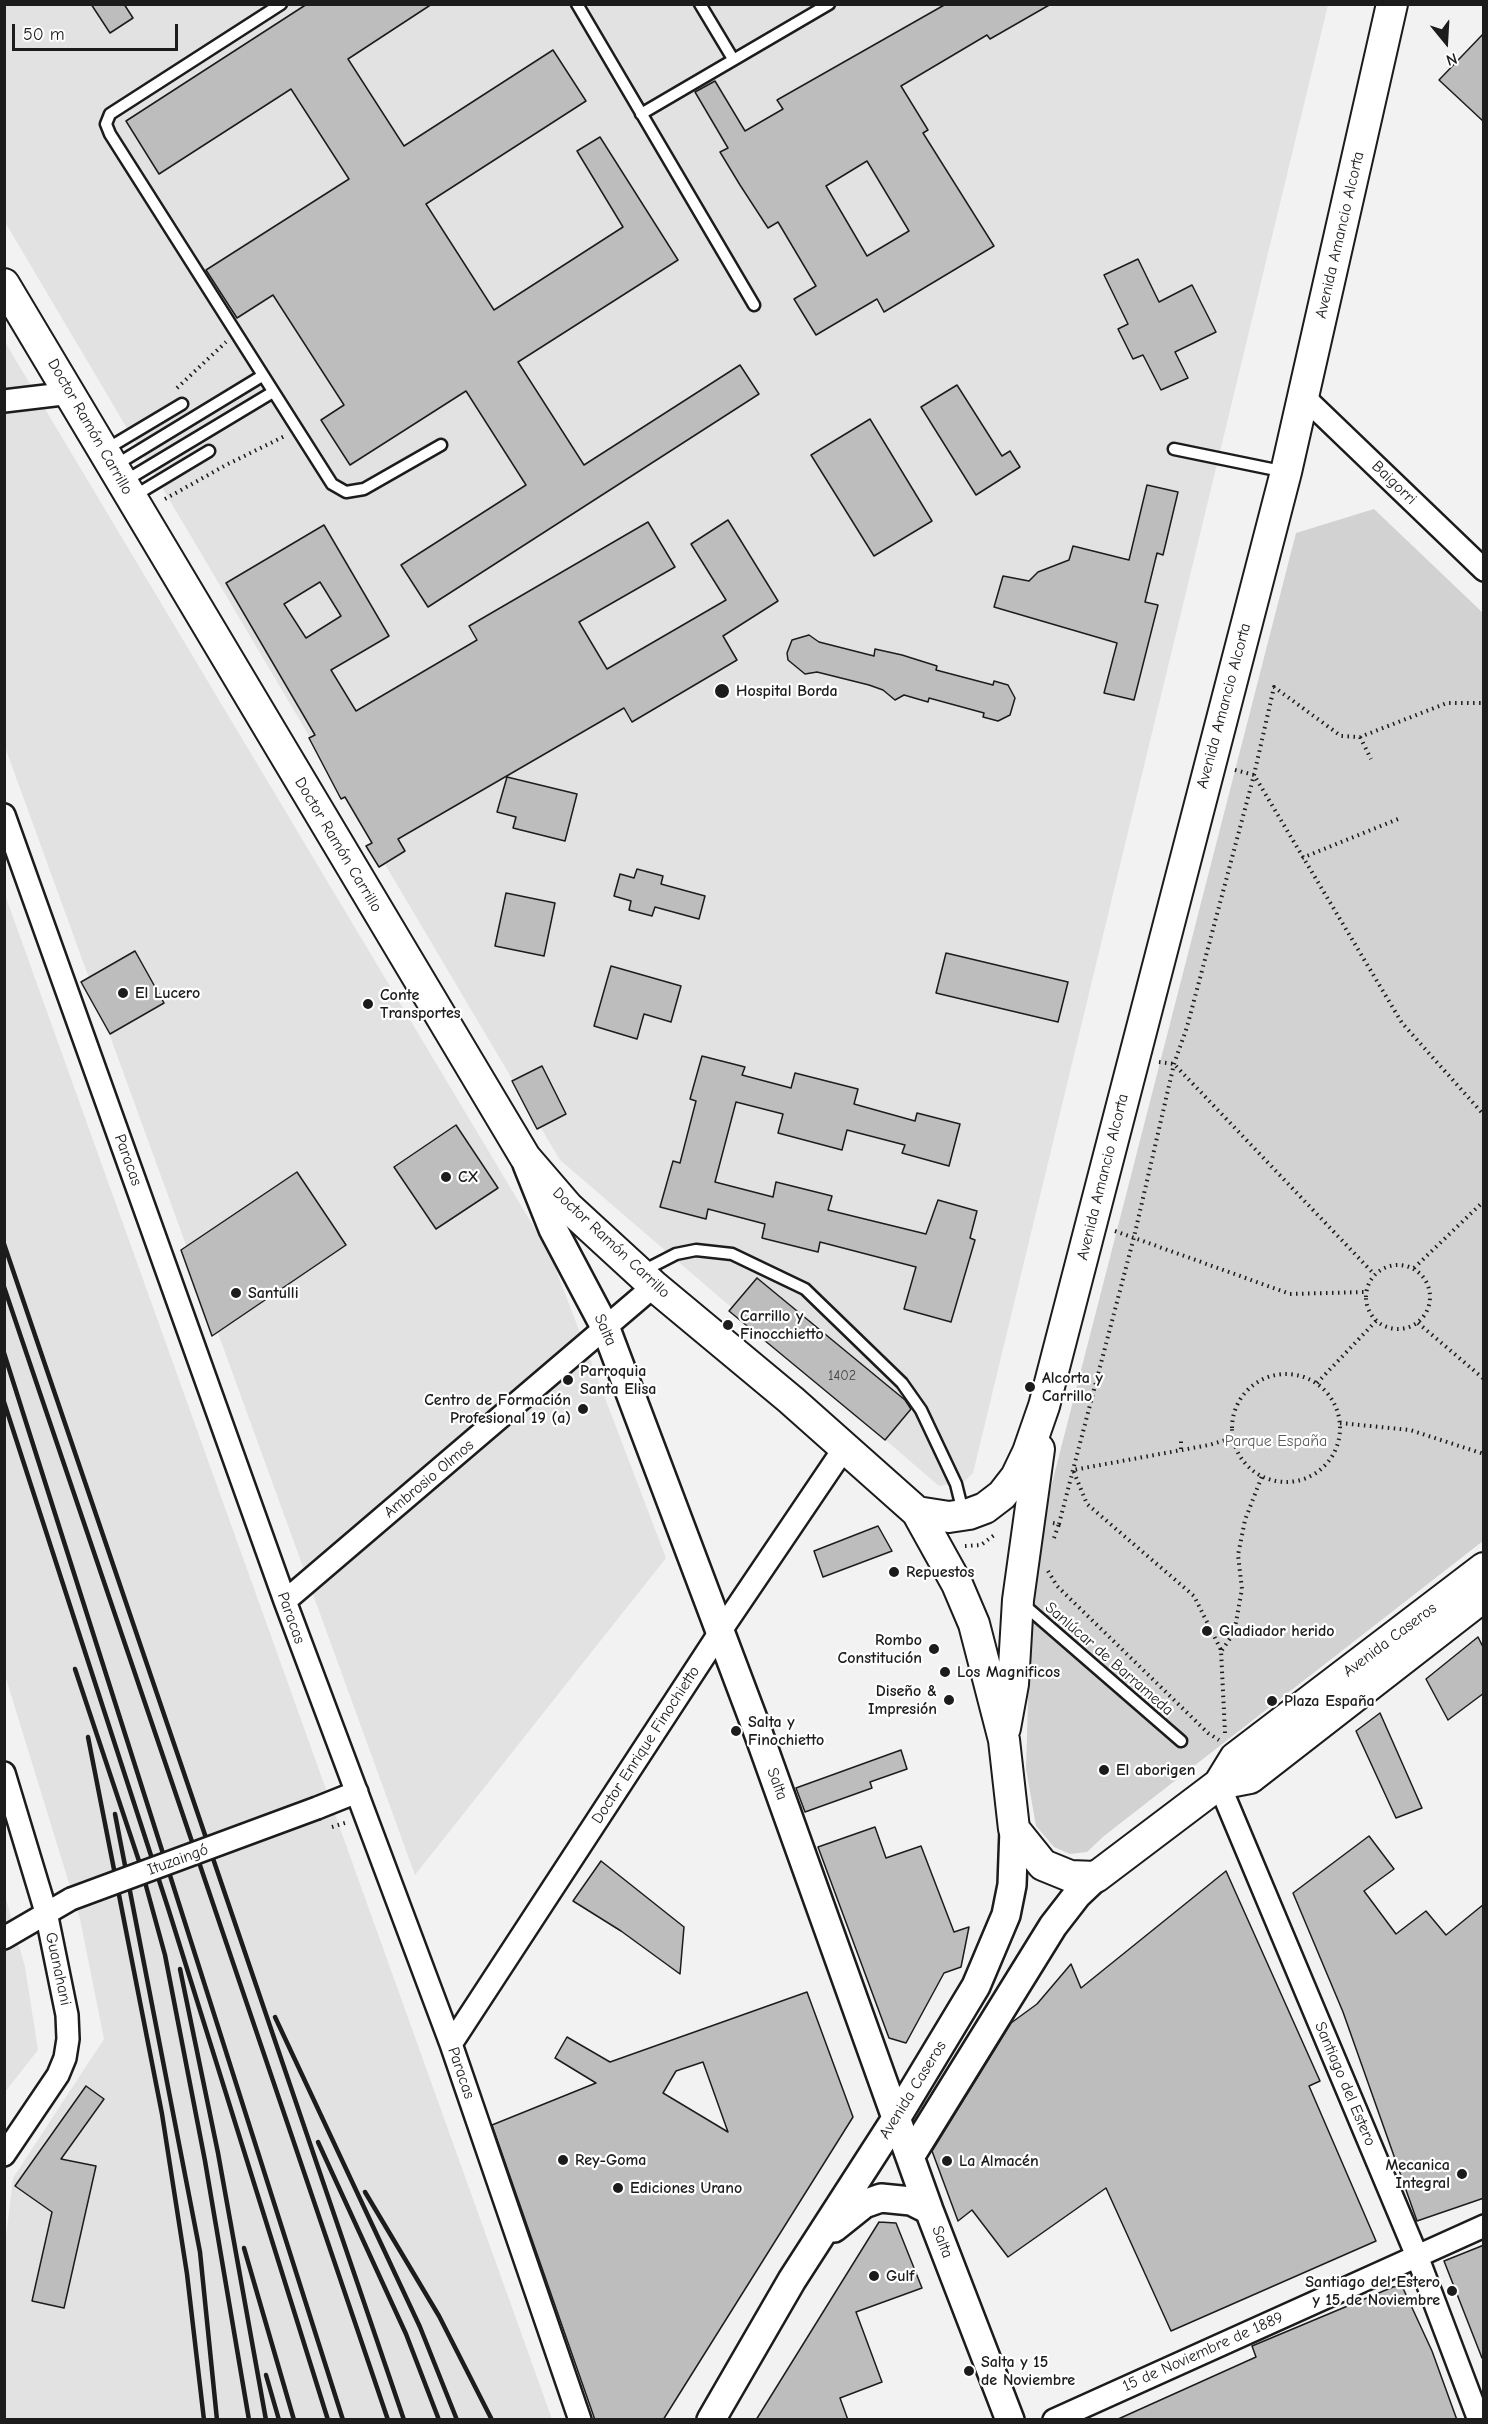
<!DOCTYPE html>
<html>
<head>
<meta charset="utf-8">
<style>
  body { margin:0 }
  #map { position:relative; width:1488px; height:2424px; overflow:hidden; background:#f2f2f2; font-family:"Comic Neue",sans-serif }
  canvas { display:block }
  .frame { position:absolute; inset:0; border:6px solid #1c1c1c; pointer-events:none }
  .north { position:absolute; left:1416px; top:12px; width:60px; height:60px; -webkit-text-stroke:4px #fff; paint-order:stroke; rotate:162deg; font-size:16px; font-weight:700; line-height:24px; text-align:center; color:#1c1c1c }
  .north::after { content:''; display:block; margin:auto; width:21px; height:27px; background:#1c1c1c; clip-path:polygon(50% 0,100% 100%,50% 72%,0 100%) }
  .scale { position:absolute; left:12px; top:24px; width:166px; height:27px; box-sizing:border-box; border:3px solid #1c1c1c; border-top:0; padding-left:8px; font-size:18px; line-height:21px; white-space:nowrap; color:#1c1c1c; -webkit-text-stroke:4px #fff; paint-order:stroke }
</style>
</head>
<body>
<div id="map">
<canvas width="1488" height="2424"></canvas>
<div class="frame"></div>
<div class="north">N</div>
<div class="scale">50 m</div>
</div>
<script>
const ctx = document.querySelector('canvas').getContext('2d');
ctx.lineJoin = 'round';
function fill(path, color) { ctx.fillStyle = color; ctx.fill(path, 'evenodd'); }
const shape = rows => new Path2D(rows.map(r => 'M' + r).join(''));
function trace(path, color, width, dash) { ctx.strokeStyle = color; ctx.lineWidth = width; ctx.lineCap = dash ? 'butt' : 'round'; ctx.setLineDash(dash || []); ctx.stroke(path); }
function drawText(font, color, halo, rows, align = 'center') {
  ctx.font = font + ' "Comic Neue",sans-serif'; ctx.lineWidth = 4.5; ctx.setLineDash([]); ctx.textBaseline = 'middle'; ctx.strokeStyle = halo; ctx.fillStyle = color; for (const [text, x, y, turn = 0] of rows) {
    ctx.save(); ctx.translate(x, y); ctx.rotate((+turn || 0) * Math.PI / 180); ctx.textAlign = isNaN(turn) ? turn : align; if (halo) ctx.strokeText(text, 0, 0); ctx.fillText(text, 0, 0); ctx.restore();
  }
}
fill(shape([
  [4,5,1328,5,973,1473,965,1481,939,1486,560,1160,5,222],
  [5,342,550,1254,666,1558,415,1875,5,747],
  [4,892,552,2419,5,2419,4,2253,13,2178,104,2039,80,1919,5,1675],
  [4,1892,25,1967,38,2050,5,2092]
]), '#e2e2e2');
fill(shape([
  [1374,509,1483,613,1483,1541,1104,1836,1087,1852,1070,1854,1054,1847,1036,1826,1026,1769,1032,1561,1296,533]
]), '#d2d2d2');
const building = shape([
  [91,4,124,4,133,18,110,33,91,4],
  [307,4,432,4,348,59,404,146,553,50,586,101,426,204,494,310,623,227,577,151,600,137,678,260,518,362,584,465,740,365,759,394,428,607,401,565,526,485,466,391,350,465,321,420,344,405,273,295,237,318,206,270,349,179,291,89,159,174,126,121,307,4],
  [946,4,1051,4,990,39,987,35,901,86,928,130,923,133,994,246,884,312,877,299,816,335,794,299,816,286,778,222,768,228,740,185,720,152,728,148,695,92,715,81,745,131,783,109,777,100,946,4],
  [867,161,909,231,867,256,826,186,867,161],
  [1484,33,1484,122,1439,80,1484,33],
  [1138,259,1159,302,1192,285,1216,332,1175,352,1188,378,1161,390,1143,355,1133,359,1118,329,1128,324,1104,275,1138,259],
  [957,385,1002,456,1010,451,1020,467,976,495,921,407,957,385],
  [870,419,932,521,874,556,811,455,870,419],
  [1147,485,1178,492,1163,555,1157,553,1145,602,1158,605,1134,700,1104,693,1117,643,994,607,1003,576,1029,581,1038,572,1069,560,1073,546,1129,560,1147,485],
  [728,520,778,601,723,636,737,660,632,722,624,708,398,839,405,851,379,867,366,846,372,843,345,797,341,799,309,738,315,735,226,583,324,525,389,636,331,670,356,711,477,640,469,626,648,522,675,567,579,622,607,669,726,600,691,544,728,520],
  [320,582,341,616,306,638,284,604,320,582],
  [809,635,819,642,874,656,875,649,902,655,937,666,936,670,993,685,994,681,1008,685,1015,698,1010,715,998,721,983,717,984,713,929,698,928,702,904,695,895,700,883,690,869,685,817,672,805,674,788,660,787,653,792,640,809,635],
  [507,777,577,794,565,841,513,828,516,817,497,812,507,777],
  [637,869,663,876,661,884,705,896,699,919,655,907,652,916,629,910,631,901,614,896,620,874,634,878,637,869],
  [506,893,555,903,544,956,495,946,506,893],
  [135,951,164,1003,110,1034,81,982,135,951],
  [946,953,1068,982,1058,1022,936,993,946,953],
  [611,966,681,986,671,1022,644,1014,637,1039,594,1026,611,966],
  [702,1056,745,1067,742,1075,791,1088,795,1073,858,1089,854,1104,915,1121,917,1113,960,1124,949,1166,902,1153,905,1145,847,1130,842,1150,778,1133,783,1114,736,1102,715,1182,773,1197,776,1182,832,1196,828,1210,926,1234,938,1200,977,1211,970,1238,975,1240,951,1322,904,1309,916,1267,820,1242,818,1252,762,1238,765,1224,708,1209,706,1219,660,1207,673,1161,680,1163,696,1101,690,1099,702,1056],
  [542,1066,566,1114,537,1129,512,1081,542,1066],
  [456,1125,498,1188,436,1229,394,1167,456,1125],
  [297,1172,346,1245,212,1336,181,1250,297,1172],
  [757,1278,905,1400,911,1409,885,1440,729,1311,757,1278],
  [878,1526,892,1551,823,1577,814,1551,878,1526],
  [1478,1637,1484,1649,1484,1693,1448,1720,1426,1679,1478,1637],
  [1380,1713,1422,1808,1396,1818,1356,1731,1380,1713],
  [901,1750,907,1769,870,1782,872,1788,805,1812,796,1788,901,1750],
  [875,1827,886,1858,921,1846,954,1932,969,1927,961,1967,944,1973,906,2043,889,2038,818,1847,875,1827],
  [1369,1836,1394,1869,1364,1891,1396,1934,1426,1911,1446,1935,1484,1904,1484,2198,1417,2221,1343,2012,1293,1893,1369,1836],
  [601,1861,684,1927,680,1974,621,1931,573,1901,601,1861],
  [1226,1871,1320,2081,1309,2086,1376,2241,1171,2331,1106,2188,1008,2257,972,2210,958,2221,932,2151,1011,2023,1037,2004,1071,1964,1081,1988,1226,1871],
  [807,1992,853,2117,663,2420,595,2420,492,2125,596,2083,555,2058,567,2037,610,2062,807,1992],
  [703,2062,728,2132,663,2093,676,2071,703,2062],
  [86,2086,104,2099,61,2159,96,2166,64,2308,32,2301,52,2212,15,2186,86,2086],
  [879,2222,896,2223,922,2288,856,2312,882,2382,840,2398,848,2420,756,2420,879,2222],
  [1484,2245,1484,2358,1482,2358,1444,2261,1484,2245],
  [1402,2286,1432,2351,1457,2420,1116,2420,1256,2357,1252,2346,1393,2287,1402,2286]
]);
fill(building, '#bdbdbd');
trace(building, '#1c1c1c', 1.5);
const service = shape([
  [281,4,110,114,106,124,110,134,332,484,346,492,364,489,441,445],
  [577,4,754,305],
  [700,4,733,59],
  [641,114,829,4],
  [1174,449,1286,472],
  [105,450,182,404],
  [114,466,262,376],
  [125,481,273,392],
  [134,496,209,451],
  [641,1272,676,1254,696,1250,732,1254,805,1289,902,1383,921,1410,956,1484,963,1512],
  [1023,1604,1181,1741]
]);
const minor = shape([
  [1304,397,1484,570],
  [4,401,71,393],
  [4,815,285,1601,451,2044,580,2420],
  [285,1601,654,1286],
  [4,1773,46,1912,67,2015,68,2039,65,2058,58,2075,4,2155],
  [1219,1784,1417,2256,1479,2420],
  [317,1808,357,1792],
  [4,1938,71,1899],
  [451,2044,720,1632,845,1447],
  [1054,2420,1484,2226]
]);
const tertiary = shape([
  [527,1164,553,1229,606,1329,755,1724,929,2210,1010,2420],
  [910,2157,1053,1926,1077,1895,1096,1877],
  [834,2228,864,2204,881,2198,911,2201,929,2210],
  [711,2420,792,2280,897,2117,976,1986,1006,1915,1012,1885,1014,1829]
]);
const secondary = shape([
  [4,284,525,1157,568,1207,654,1286,791,1400,917,1512,957,1584,974,1624,1004,1740,1014,1829,1043,1865,1070,1876,1096,1877,1219,1784,1235,1758,1484,1568],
  [917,1512,949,1517,969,1514,985,1508,1002,1495,1016,1477,1028,1452,1044,1406,1286,472,1392,4],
  [1005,1728,1013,1684,1018,1600,1039,1449],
  [1219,1784,1250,1778,1484,1596]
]);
trace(service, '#1c1c1c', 15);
trace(minor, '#1c1c1c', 26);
trace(tertiary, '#1c1c1c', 32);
trace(secondary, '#1c1c1c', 34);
trace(shape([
  [177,388,226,342],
  [165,499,226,465,285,436],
  [1360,737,1371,759],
  [1235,770,1254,775,1402,1023,1484,1115],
  [1302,858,1398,819],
  [1159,1062,1174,1064,1374,1274],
  [1115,1231,1290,1294,1365,1292],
  '1366 1297a32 32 0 1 1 64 0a32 32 0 1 1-64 0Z',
  [1414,1268,1484,1201],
  [1418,1323,1484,1379],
  '1232 1428a54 54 0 1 1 108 0a54 54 0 1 1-108 0Z',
  [1317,1383,1376,1321],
  [1340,1423,1410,1430,1484,1454],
  [1181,1449,1181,1440],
  [1053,1523,1059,1524,1073,1470,1134,1237,1174,1064,1187,1027,1254,775,1274,687,1341,736,1360,737,1447,703,1484,703],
  [1054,1538,1059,1524],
  [965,1546,981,1545,997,1533],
  [1048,1571,1057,1586,1208,1733,1219,1740],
  [1222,1650,1234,1633,1242,1589,1238,1555,1245,1520,1262,1476],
  [1225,1733,1221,1650,1194,1596,1087,1504,1073,1470,1209,1445,1232,1438],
  [332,1827,348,1822]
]), '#1c1c1c', 4, [1.5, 4.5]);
trace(service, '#fff', 10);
trace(minor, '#fff', 21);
trace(tertiary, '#fff', 27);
trace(secondary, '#fff', 30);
trace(shape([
  [4,1244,404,2420],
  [4,1287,388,2420],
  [4,1353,343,2420],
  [4,1402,169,1911,328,2420],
  [75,1669,140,1864,165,1955,205,2161,249,2420],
  [88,1737,162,2114,187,2274,204,2420],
  [115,1814,200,2252,217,2420],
  [180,1969,218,2153,266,2420],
  [275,2017,420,2327,457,2420],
  [318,2142,406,2334,439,2420],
  [365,2192,439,2316,492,2420],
  [244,2248,294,2420],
  [266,2375,279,2420]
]), '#1c1c1c', 4.5);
const minorBridge = shape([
  [71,1899,317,1808]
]);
trace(minorBridge, '#1c1c1c', 26, []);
trace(minorBridge, '#fff', 21);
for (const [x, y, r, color] of [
  [722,691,8,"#1c1c1c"],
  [123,993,6,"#1c1c1c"],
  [368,1004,6,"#1c1c1c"],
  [446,1177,6,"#1c1c1c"],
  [236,1293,6,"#1c1c1c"],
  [728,1325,6,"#1c1c1c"],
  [568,1380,6,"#1c1c1c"],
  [1030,1387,6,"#1c1c1c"],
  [583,1409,6,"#1c1c1c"],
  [894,1572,6,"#1c1c1c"],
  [1207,1631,6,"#1c1c1c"],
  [934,1649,6,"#1c1c1c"],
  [945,1672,6,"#1c1c1c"],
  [949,1700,6,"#1c1c1c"],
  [1272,1701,6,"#1c1c1c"],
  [736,1731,6,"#1c1c1c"],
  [1104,1770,6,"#1c1c1c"],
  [563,2160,6,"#1c1c1c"],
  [947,2161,6,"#1c1c1c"],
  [1462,2174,6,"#1c1c1c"],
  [618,2188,6,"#1c1c1c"],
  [874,2276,6,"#1c1c1c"],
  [1452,2291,6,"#1c1c1c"],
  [969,2371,6,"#1c1c1c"]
]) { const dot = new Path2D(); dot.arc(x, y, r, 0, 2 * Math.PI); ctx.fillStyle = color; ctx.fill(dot); trace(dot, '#fff', 2); }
drawText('14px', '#444', null, [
  ["1402",842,1376]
]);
drawText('16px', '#1c1c1c', '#fff', [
  ["Avenida Amancio Alcorta",1340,235,-77],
  ["Doctor Ramón Carrillo",90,427,60],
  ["Baigorri",1394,483,44],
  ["Avenida Amancio Alcorta",1224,706,-75],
  ["Doctor Ramón Carrillo",338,845,59],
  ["Paracas",128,1160,70],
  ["Avenida Amancio Alcorta",1103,1177,-76],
  ["Doctor Ramón Carrillo",611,1243,43],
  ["Salta",605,1330,66],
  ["Ambrosio Olmos",429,1479,-40],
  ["Paracas",291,1618,70],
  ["Avenida Caseros",1390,1640,-37],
  ["Sanlúcar de Barrameda",1109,1659,41],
  ["Doctor Enrique Finochietto",646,1745,-57],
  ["Salta",777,1784,70],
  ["Ituzaingó",178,1860,-20],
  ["Guanahani",58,1969,78],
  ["Paracas",461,2073,71],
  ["Santiago del Estero",1345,2084,67],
  ["Avenida Caseros",913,2090,-58],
  ["Salta",942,2242,69],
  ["15 de Noviembre de 1889",1203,2352,-24]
]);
drawText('bold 16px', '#1c1c1c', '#fff', [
  ["Hospital Borda",736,691],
  ["El Lucero",135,993],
  ["Conte",380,995],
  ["Transportes",380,1013],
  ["CX",458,1177],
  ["Santulli",248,1293],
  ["Carrillo y",740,1316],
  ["Finocchietto",740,1334],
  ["Parroquia",580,1371],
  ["Santa Elisa",580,1389],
  ["Alcorta y",1042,1378],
  ["Carrillo",1042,1396],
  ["Centro de Formación",571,1400,"right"],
  ["Profesional 19 (a)",571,1418,"right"],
  ["Repuestos",906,1572],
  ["Gladiador herido",1219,1631],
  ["Rombo",922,1640,"right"],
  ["Constitución",922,1658,"right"],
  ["Los Magnificos",957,1672],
  ["Diseño &",937,1691,"right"],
  ["Impresión",937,1709,"right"],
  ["Plaza España",1284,1701],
  ["Salta y",748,1722],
  ["Finochietto",748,1740],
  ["El aborigen",1116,1770],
  ["Rey-Goma",575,2160],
  ["La Almacén",959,2161],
  ["Mecanica",1450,2165,"right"],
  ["Integral",1450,2183,"right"],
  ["Ediciones Urano",630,2188],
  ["Gulf",886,2276],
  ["Santiago del Estero",1440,2282,"right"],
  ["y 15 de Noviembre",1440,2300,"right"],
  ["Salta y 15",981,2362],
  ["de Noviembre",981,2380]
], 'left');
drawText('16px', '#5c5c5c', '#fff', [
  ["Parque España",1276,1441]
]);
</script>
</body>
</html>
